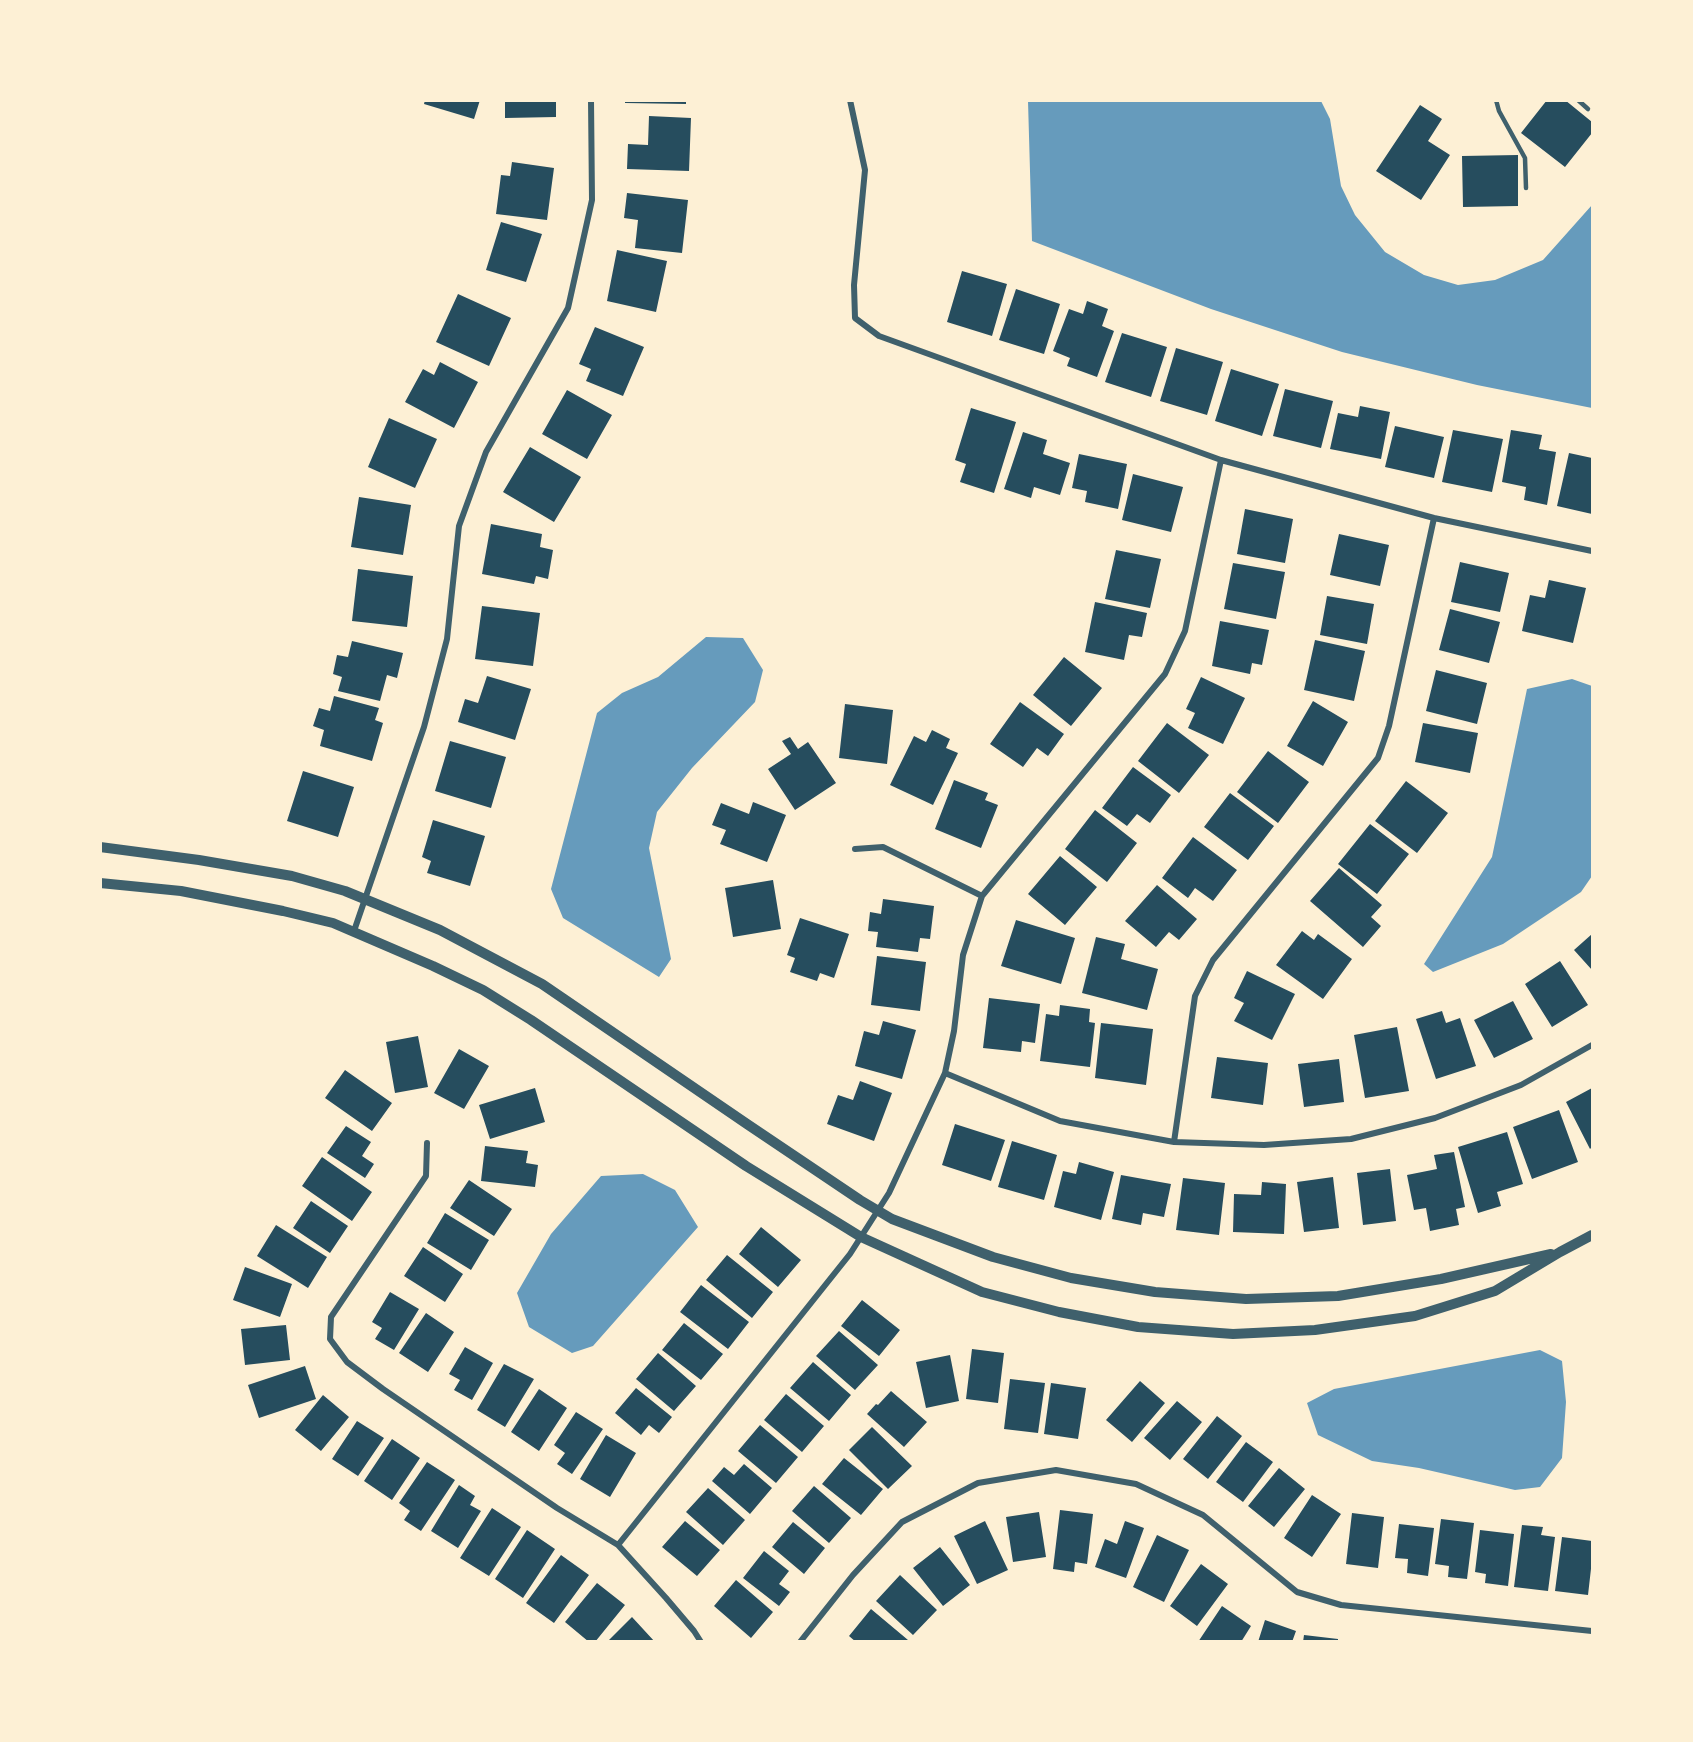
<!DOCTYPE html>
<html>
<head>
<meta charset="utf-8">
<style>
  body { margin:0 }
  #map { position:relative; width:1693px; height:1742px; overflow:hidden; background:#fdf0d5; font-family:Inter,sans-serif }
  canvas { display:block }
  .frame { position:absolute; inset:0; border:102px solid #fdf0d5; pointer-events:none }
</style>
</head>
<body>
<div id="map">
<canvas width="1693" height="1742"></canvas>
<div class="frame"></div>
</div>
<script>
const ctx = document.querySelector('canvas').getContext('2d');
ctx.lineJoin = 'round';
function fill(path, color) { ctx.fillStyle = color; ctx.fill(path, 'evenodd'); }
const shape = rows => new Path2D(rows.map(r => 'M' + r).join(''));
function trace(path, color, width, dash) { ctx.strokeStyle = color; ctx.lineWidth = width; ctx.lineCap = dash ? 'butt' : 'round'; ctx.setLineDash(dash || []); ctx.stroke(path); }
fill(shape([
  [1028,101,1321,101,1330,119,1341,186,1355,215,1385,252,1424,275,1458,285,1495,280,1543,260,1592,205,1592,408,1477,385,1342,352,1211,309,1032,241],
  [706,637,743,638,763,670,755,702,692,768,657,812,649,848,671,959,659,977,563,918,551,889,597,713,622,693,658,677],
  [1572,679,1592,686,1592,876,1581,892,1503,944,1433,972,1424,964,1492,857,1527,689],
  [643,1174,675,1190,698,1227,593,1346,572,1353,529,1327,517,1293,551,1234,601,1176],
  [1540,1350,1562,1361,1566,1402,1562,1458,1540,1487,1515,1490,1419,1468,1372,1461,1318,1435,1307,1403,1334,1389]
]), '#669bbc');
fill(shape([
  [425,100,480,100,474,119,424,104],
  [505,100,556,100,556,117,505,118],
  [625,100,686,100,686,104,625,103],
  [1547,100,1565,100,1592,122,1592,133,1565,167,1521,133],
  [1420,105,1442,119,1428,141,1450,155,1421,200,1376,171],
  [649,116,691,118,689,171,627,169,628,144,648,145],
  [1518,155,1518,206,1463,207,1462,156],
  [512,162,554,168,547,220,496,214,501,175,510,176],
  [627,193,688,200,682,253,635,248,638,220,624,218],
  [501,222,542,234,526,282,486,270],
  [617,250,667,261,656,312,607,301],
  [962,271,1007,284,992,336,947,322],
  [1016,289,1060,304,1044,354,999,340],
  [458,294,511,318,489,366,436,342],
  [1087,301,1108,309,1102,326,1114,331,1097,377,1067,366,1070,358,1053,351,1069,309,1083,314],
  [595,327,644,347,623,396,586,381,591,369,579,364],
  [1122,333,1167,347,1151,397,1105,382],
  [1176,348,1223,362,1207,415,1160,401],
  [440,362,478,382,454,428,405,402,423,369,434,375],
  [1231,369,1279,384,1262,436,1215,421],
  [1285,389,1333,401,1321,448,1273,436],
  [567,390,612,415,587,459,542,434],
  [1360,406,1390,412,1381,459,1330,449,1338,413,1358,417],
  [971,408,1016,422,994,493,960,482,966,464,955,460],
  [389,418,437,439,415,488,368,467],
  [1395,426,1444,437,1434,478,1385,467],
  [1453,430,1503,439,1492,492,1442,482],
  [1511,430,1542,435,1539,449,1556,452,1547,505,1524,500,1526,487,1502,482],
  [1023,432,1047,440,1043,454,1070,463,1060,495,1034,487,1031,498,1004,489],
  [530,447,581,477,554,522,503,492],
  [1569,453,1592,458,1592,514,1557,506],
  [1079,454,1127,464,1118,509,1085,502,1087,491,1072,488],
  [1133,474,1183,487,1171,532,1122,520],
  [359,497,411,505,403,555,351,547],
  [1245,509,1293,519,1285,563,1237,554],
  [491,524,542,534,540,547,553,550,548,579,536,576,534,584,482,574],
  [1339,534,1389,545,1380,586,1330,575],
  [1116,550,1161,559,1150,608,1105,599],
  [1460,562,1509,573,1500,612,1451,602],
  [1233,563,1285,572,1276,619,1224,609],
  [358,569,413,576,407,627,352,621],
  [1549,580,1586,588,1573,643,1522,631,1530,595,1545,598],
  [1327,596,1374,604,1367,644,1320,635],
  [1095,602,1147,613,1142,637,1129,635,1124,660,1085,652],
  [482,606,540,613,533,666,475,659],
  [1450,609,1500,622,1489,663,1439,650],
  [1220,621,1269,630,1262,665,1252,663,1250,674,1212,666],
  [1315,640,1365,651,1354,701,1304,690],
  [352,641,403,653,397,678,387,675,380,701,338,691,342,677,333,674,337,655,348,657],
  [1064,657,1102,688,1071,726,1033,695],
  [1436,670,1487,683,1477,724,1426,711],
  [487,676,531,689,515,740,458,722,465,699,478,703],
  [1201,677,1245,698,1223,744,1188,728,1195,713,1186,709],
  [334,696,379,708,375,720,383,723,372,761,320,746,324,730,313,726,319,708,330,711],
  [1313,701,1348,722,1323,766,1287,746],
  [1020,702,1064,734,1048,756,1037,748,1023,767,990,744],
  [845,704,893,710,887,764,839,758],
  [1167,723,1209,755,1179,793,1138,761],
  [1423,723,1478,733,1470,773,1415,762],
  [932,730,950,739,946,748,958,753,933,805,890,785,914,736,926,742],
  [790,737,798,749,808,742,836,783,795,810,768,769,791,754,782,741],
  [450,741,506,757,491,808,435,791],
  [1268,751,1309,782,1278,823,1237,792],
  [1133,767,1171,795,1150,823,1137,814,1127,826,1102,808],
  [303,771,354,787,338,837,287,821],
  [954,780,988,793,985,800,998,805,981,848,935,829],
  [1406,781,1448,813,1417,853,1375,821],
  [1230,793,1274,826,1248,860,1204,827],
  [753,802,786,815,767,862,720,844,726,830,712,825,721,803,749,814],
  [1095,810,1137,843,1107,882,1065,849],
  [433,820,485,836,470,886,427,873,431,861,422,857],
  [1370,824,1409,854,1377,894,1338,864],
  [1193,837,1237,870,1213,901,1195,888,1188,898,1162,878],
  [1060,856,1097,887,1065,925,1028,894],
  [1339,868,1382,905,1371,917,1381,926,1363,947,1310,901],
  [773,880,781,929,733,937,725,888],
  [1157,885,1197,919,1179,940,1169,932,1156,947,1125,921],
  [883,899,934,906,930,939,920,938,918,952,876,947,878,932,868,931,870,912,881,914],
  [800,918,849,934,834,978,820,973,817,981,790,972,795,958,787,955],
  [1016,920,1075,938,1061,984,1001,966],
  [1302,931,1314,940,1318,934,1352,959,1323,999,1276,965],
  [1592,934,1592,970,1574,950],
  [1096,937,1125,944,1121,959,1158,969,1147,1010,1082,993],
  [877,956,926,962,920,1011,871,1005],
  [1560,961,1588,1005,1552,1027,1525,984],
  [1247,971,1295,994,1272,1040,1234,1021,1244,1003,1234,998],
  [989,998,1040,1004,1035,1043,1022,1041,1021,1052,983,1048],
  [1513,1001,1533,1039,1494,1058,1474,1020],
  [1060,1005,1090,1009,1089,1022,1095,1023,1090,1067,1040,1061,1046,1014,1059,1016],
  [1442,1011,1446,1023,1460,1018,1476,1066,1436,1079,1416,1019],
  [883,1021,916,1030,902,1079,855,1066,864,1031,879,1035],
  [1101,1023,1153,1029,1146,1085,1095,1078],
  [1397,1027,1409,1091,1365,1098,1354,1035],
  [418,1036,428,1087,395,1093,386,1042],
  [459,1049,489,1066,464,1109,434,1093],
  [1217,1057,1268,1063,1263,1105,1211,1098],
  [1339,1059,1344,1102,1304,1107,1298,1064],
  [345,1070,392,1103,372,1131,325,1098],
  [860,1081,892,1093,874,1141,827,1124,838,1095,853,1100],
  [535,1088,545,1122,490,1139,479,1105],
  [1592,1088,1592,1147,1590,1149,1566,1102],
  [1559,1110,1578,1162,1532,1179,1513,1127],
  [955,1124,1005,1140,991,1181,942,1165],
  [346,1126,371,1142,362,1156,374,1164,365,1178,327,1153],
  [1507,1132,1523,1184,1497,1192,1501,1206,1478,1213,1458,1147],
  [1012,1141,1057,1155,1044,1200,998,1187],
  [485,1146,528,1151,526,1163,538,1165,535,1187,481,1181],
  [1454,1152,1465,1207,1456,1209,1459,1225,1430,1231,1426,1208,1414,1210,1407,1175,1437,1169,1434,1155],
  [322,1157,372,1192,352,1221,302,1186],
  [1079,1162,1114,1172,1101,1220,1054,1207,1063,1171,1076,1174],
  [1390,1169,1396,1221,1363,1225,1357,1173],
  [1121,1175,1171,1184,1164,1217,1143,1213,1141,1225,1112,1219],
  [1333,1177,1339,1228,1304,1232,1297,1182],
  [1183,1178,1225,1183,1219,1235,1176,1230],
  [469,1180,512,1209,494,1236,450,1208],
  [1262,1182,1286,1184,1284,1234,1233,1232,1234,1194,1261,1195],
  [311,1201,348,1226,330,1253,293,1228],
  [445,1213,489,1240,471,1270,427,1243],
  [276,1225,327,1257,308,1288,257,1256],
  [761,1227,801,1260,778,1287,739,1254],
  [423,1247,463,1274,445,1302,404,1276],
  [727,1255,773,1292,752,1318,706,1280],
  [245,1267,292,1284,280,1317,233,1300],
  [701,1285,749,1322,728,1349,680,1312],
  [390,1292,419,1309,394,1350,375,1339,382,1328,372,1322],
  [862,1300,900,1330,879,1356,841,1326],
  [426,1313,454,1332,428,1372,399,1353],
  [684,1323,723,1354,701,1380,662,1350],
  [286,1325,290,1360,245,1365,241,1329],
  [839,1331,878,1365,855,1390,816,1356],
  [465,1347,493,1363,472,1400,454,1390,460,1380,449,1374],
  [972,1349,1004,1353,998,1403,966,1399],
  [658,1353,696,1386,674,1411,636,1379],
  [950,1355,959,1401,926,1408,916,1362],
  [813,1362,851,1395,829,1421,790,1388],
  [504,1364,534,1379,505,1427,477,1410],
  [305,1366,316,1399,259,1418,248,1385],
  [1010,1379,1045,1383,1038,1433,1004,1429],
  [1140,1381,1165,1403,1132,1442,1106,1420],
  [1051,1383,1086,1388,1078,1439,1044,1434],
  [636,1388,672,1417,659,1433,649,1425,641,1435,615,1413],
  [539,1389,567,1408,539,1451,511,1432],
  [891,1391,927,1422,904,1447,867,1414,876,1404,878,1405],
  [786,1394,824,1426,802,1452,764,1420],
  [323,1395,349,1417,321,1451,295,1430],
  [1177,1401,1202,1422,1170,1460,1144,1438],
  [576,1412,603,1429,572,1474,557,1464,565,1453,554,1445],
  [1217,1416,1242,1436,1208,1479,1183,1459],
  [357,1421,384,1438,358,1476,332,1459],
  [760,1425,798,1457,776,1483,738,1451],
  [872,1427,912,1466,888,1489,849,1450],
  [606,1435,636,1453,610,1497,580,1479],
  [392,1439,420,1458,392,1500,364,1481],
  [1246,1442,1273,1462,1243,1502,1216,1482],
  [844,1458,883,1489,861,1515,822,1484],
  [427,1462,455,1480,421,1531,404,1520,410,1511,399,1503],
  [744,1464,772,1488,750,1514,712,1481,724,1467,734,1475],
  [1279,1468,1305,1489,1274,1527,1248,1506],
  [459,1485,475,1496,470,1505,481,1511,458,1548,431,1531],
  [814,1486,851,1518,829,1543,792,1511],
  [708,1488,745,1520,723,1545,686,1512],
  [1312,1495,1341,1514,1312,1557,1284,1538],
  [492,1508,521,1527,489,1576,460,1558],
  [1060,1510,1093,1514,1087,1564,1075,1562,1074,1572,1053,1569],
  [1039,1512,1046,1557,1013,1562,1006,1517],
  [1352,1513,1384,1517,1378,1568,1346,1564],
  [1441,1519,1474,1523,1467,1579,1448,1577,1449,1566,1435,1564],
  [685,1521,720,1550,697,1576,662,1547],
  [985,1521,1008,1570,977,1584,954,1536],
  [1125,1521,1144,1528,1126,1578,1095,1567,1105,1539,1117,1544],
  [793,1522,825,1548,804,1574,772,1547],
  [1399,1524,1434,1528,1428,1576,1407,1573,1408,1559,1395,1558],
  [1522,1525,1543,1527,1541,1535,1555,1537,1548,1591,1514,1587],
  [527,1530,555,1549,523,1598,495,1579],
  [1480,1530,1514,1534,1508,1586,1485,1583,1486,1574,1475,1572],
  [1157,1535,1189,1550,1164,1602,1133,1587],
  [1562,1537,1592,1541,1592,1560,1588,1595,1555,1591],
  [940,1547,970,1585,943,1606,913,1568],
  [764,1551,789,1571,779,1584,790,1592,779,1606,743,1578],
  [561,1555,589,1575,554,1623,526,1603],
  [1201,1564,1228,1584,1197,1626,1170,1606],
  [900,1575,937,1610,913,1635,876,1601],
  [736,1580,773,1612,751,1638,714,1606],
  [597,1583,625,1605,595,1642,589,1642,565,1622],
  [1222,1606,1251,1626,1241,1642,1198,1642],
  [871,1609,908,1640,906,1642,856,1642,849,1636],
  [632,1617,655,1642,607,1642],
  [1265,1620,1296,1631,1292,1642,1258,1642],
  [1304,1635,1338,1639,1338,1642,1303,1642]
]), '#264d5e');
trace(shape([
  [1496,100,1499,111,1525,158,1526,188],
  [1578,100,1588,109]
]), '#3f606c', 4.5);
trace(shape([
  [850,100,865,170,854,285,855,318,879,336,1221,460,1434,518,1592,551],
  [855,849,883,847,982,896],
  [354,931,424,727,447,639,459,526,486,452,568,308,592,200,591,100],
  [945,1073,1060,1121,1174,1142,1264,1145,1351,1139,1435,1118,1521,1085,1592,1045],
  [1174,1142,1195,996,1213,960,1378,758,1389,726,1434,518],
  [427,1143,426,1176,331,1317,330,1339,347,1362,383,1389,557,1508,618,1545,666,1598,694,1631,701,1642],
  [618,1545,850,1254,889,1193,945,1073,954,1031,963,955,982,896,1165,674,1185,631,1221,460],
  [800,1642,853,1575,902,1522,978,1483,1056,1470,1136,1484,1203,1515,1297,1592,1341,1605,1592,1631]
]), '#3f606c', 6);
trace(shape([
  [100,847,199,860,292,876,345,891,440,930,542,984,747,1124,860,1200,892,1219,993,1257,1071,1278,1155,1292,1246,1299,1338,1296,1441,1279,1551,1254],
  [100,883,181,891,283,911,333,923,433,966,483,990,531,1020,746,1166,861,1237,982,1292,1059,1312,1138,1327,1233,1334,1315,1330,1415,1316,1495,1291,1560,1252,1592,1235]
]), '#3f606c', 10);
</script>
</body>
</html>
